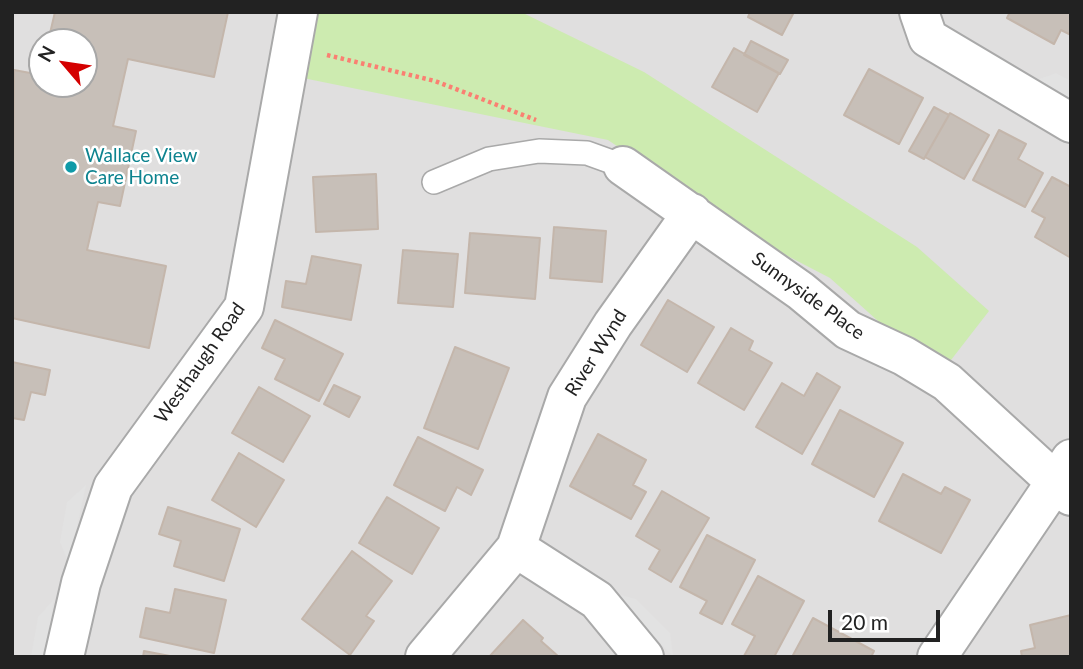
<!DOCTYPE html>
<html>
<head>
<meta charset="utf-8">
<style>
  body { margin:0 }
  #map { position:relative; width:1083px; height:669px; overflow:hidden; background:#f2efe9; font-family:Lato,sans-serif }
  canvas { display:block }
  .frame { position:absolute; inset:0; border:14px solid #222; pointer-events:none }
  .north { position:absolute; left:28px; top:28px; width:70px; height:70px; box-sizing:border-box; background:#fff; border:2px solid #a7a7a7; border-radius:50%; rotate:299deg; font-size:19px; font-weight:700; line-height:28px; text-align:center; color:#222 }
  .north::after { content:''; display:block; margin:auto; width:24px; height:32px; background:#d40000; clip-path:polygon(50% 0,100% 100%,50% 72%,0 100%) }
  .scale { position:absolute; left:828px; top:610px; width:112px; height:32px; box-sizing:border-box; border:4px solid #222; border-top:0; padding-left:9px; font-size:21px; line-height:24px; white-space:nowrap; color:#222; -webkit-text-stroke:5px #fff; paint-order:stroke }
</style>
</head>
<body>
<div id="map">
<canvas width="1083" height="669"></canvas>
<div class="frame"></div>
<div class="north">N</div>
<div class="scale">20 m</div>
</div>
<script>
const ctx = document.querySelector('canvas').getContext('2d');
ctx.lineJoin = 'round';
function fill(path, color) { ctx.fillStyle = color; ctx.fill(path, 'evenodd'); }
const shape = rows => new Path2D(rows.map(r => 'M' + r).join(''));
function trace(path, color, width, dash) { ctx.strokeStyle = color; ctx.lineWidth = width; ctx.lineCap = dash ? 'butt' : 'round'; ctx.setLineDash(dash || []); ctx.stroke(path); }
function drawText(font, color, halo, rows, align = 'center') {
  ctx.font = font + ' Lato,sans-serif'; ctx.lineWidth = 5; ctx.setLineDash([]); ctx.textBaseline = 'middle'; ctx.strokeStyle = halo; ctx.fillStyle = color; for (const [text, x, y, turn = 0] of rows) {
    ctx.save(); ctx.translate(x, y); ctx.rotate((+turn || 0) * Math.PI / 180); ctx.textAlign = isNaN(turn) ? turn : align; if (halo) ctx.strokeText(text, 0, 0); ctx.fillText(text, 0, 0); ctx.restore();
  }
}
fill(shape([
  [12,12,1071,12,1071,657,12,657],
  [42,42,84,42,84,84,42,84]
]), '#e0dfdf');
fill(shape([
  [312,12,521,12,644,72,917,247,989,311,951,360,887,329,830,278,753,238,608,140,298,77]
]), '#cdebb0');
fill(shape([
  [1056,73,1071,81,1071,101,1037,80],
  [86,485,69,564,60,542,67,502],
  [613,593,636,599,670,633,673,657],
  [54,599,45,657,31,657,38,617]
]), '#e2e2e2');
const building = shape([
  [55,12,228,12,214,77,128,59,113,126,136,131,120,206,98,202,87,250,166,266,149,348,12,318,14,70,41,75,42,71,42,84,84,84,84,42,48,42,55,12],
  [750,12,794,12,782,35,748,17,750,12],
  [1010,12,1071,12,1071,35,1061,30,1054,44,1007,18,1010,12],
  [751,41,788,60,780,74,744,55,751,41],
  [734,48,779,73,757,112,712,87,734,48],
  [869,69,923,98,899,144,844,115,869,69],
  [934,107,949,115,924,159,909,151,934,107],
  [950,113,989,135,964,179,925,157,950,113],
  [999,130,1026,144,1018,159,1043,173,1025,207,973,180,999,130],
  [376,174,378,229,316,232,313,177,376,174],
  [1052,177,1071,187,1071,258,1035,237,1045,218,1032,211,1052,177],
  [554,227,606,231,602,282,550,278,554,227],
  [470,233,540,238,535,299,465,293,470,233],
  [403,250,458,254,453,307,398,303,403,250],
  [312,256,361,265,351,320,282,307,286,281,306,284,312,256],
  [668,300,714,327,687,372,641,345,668,300],
  [275,320,343,354,319,401,275,379,285,359,262,348,275,320],
  [731,328,753,341,749,350,772,363,744,410,698,383,731,328],
  [455,347,509,368,478,449,424,428,455,347],
  [12,362,50,370,45,395,31,392,24,420,12,418,12,362],
  [817,373,840,387,802,454,756,427,782,383,804,396,817,373],
  [334,385,360,397,349,417,324,404,334,385],
  [259,387,310,416,283,462,232,433,259,387],
  [840,410,903,443,874,497,812,464,840,410],
  [598,434,646,460,633,485,646,492,631,519,570,486,598,434],
  [418,437,483,470,471,495,457,487,445,511,394,485,418,437],
  [239,453,284,480,256,527,212,500,239,453],
  [903,474,941,494,945,487,970,500,941,553,879,521,903,474],
  [662,491,709,518,671,582,649,569,660,550,636,536,662,491],
  [387,497,439,528,412,574,359,543,387,497],
  [168,507,240,529,224,581,174,566,181,541,159,534,168,507],
  [707,535,755,560,722,624,700,613,707,601,680,587,707,535],
  [352,551,392,581,366,616,374,621,350,655,302,619,352,551],
  [758,576,804,601,774,657,744,656,755,636,732,624,758,576],
  [175,589,226,600,214,653,140,637,146,608,170,613,175,589],
  [1071,615,1071,657,1022,657,1021,651,1035,648,1030,625,1071,615],
  [813,618,874,651,871,657,792,657,813,618],
  [523,620,543,638,541,641,559,657,489,657,523,620],
  [144,651,175,657,143,657,144,651]
]);
fill(building, '#c7bfb8');
trace(building, '#c4b6ab', 2);
const service = shape([
  [434,182,489,159,539,151,587,153,623,166]
]);
const minor = shape([
  [919,12,928,38,1071,123],
  [623,166,801,291,848,330,904,356,947,382,1071,496],
  [516,548,597,600,644,657],
  [64,657,81,583,113,487,244,307,298,12],
  [425,657,516,548,567,397,613,324,692,213],
  [937,657,1071,459]
]);
trace(service, '#a9a9a9', 26);
trace(minor, '#a9a9a9', 42);
trace(shape([
  [327,55,435,81,536,120]
]), '#fa8072', 4.5, [3.5, 3.5]);
trace(service, '#fff', 23);
trace(minor, '#fff', 38);
for (const [x, y, r, color] of [
  [71,167,7,"#0f9aa8"]
]) { const dot = new Path2D(); dot.arc(x, y, r, 0, 2 * Math.PI); ctx.fillStyle = color; ctx.fill(dot); trace(dot, '#fff', 2.5); }
drawText('19px', '#0d838f', '#fff', [
  ["Wallace View",85,156],
  ["Care Home",85,178]
], 'left');
drawText('19px', '#222', '#fff', [
  ["Sunnyside Place",808,296,36],
  ["River Wynd",596,353,-58],
  ["Westhaugh Road",200,363,-55]
]);
</script>
</body>
</html>
